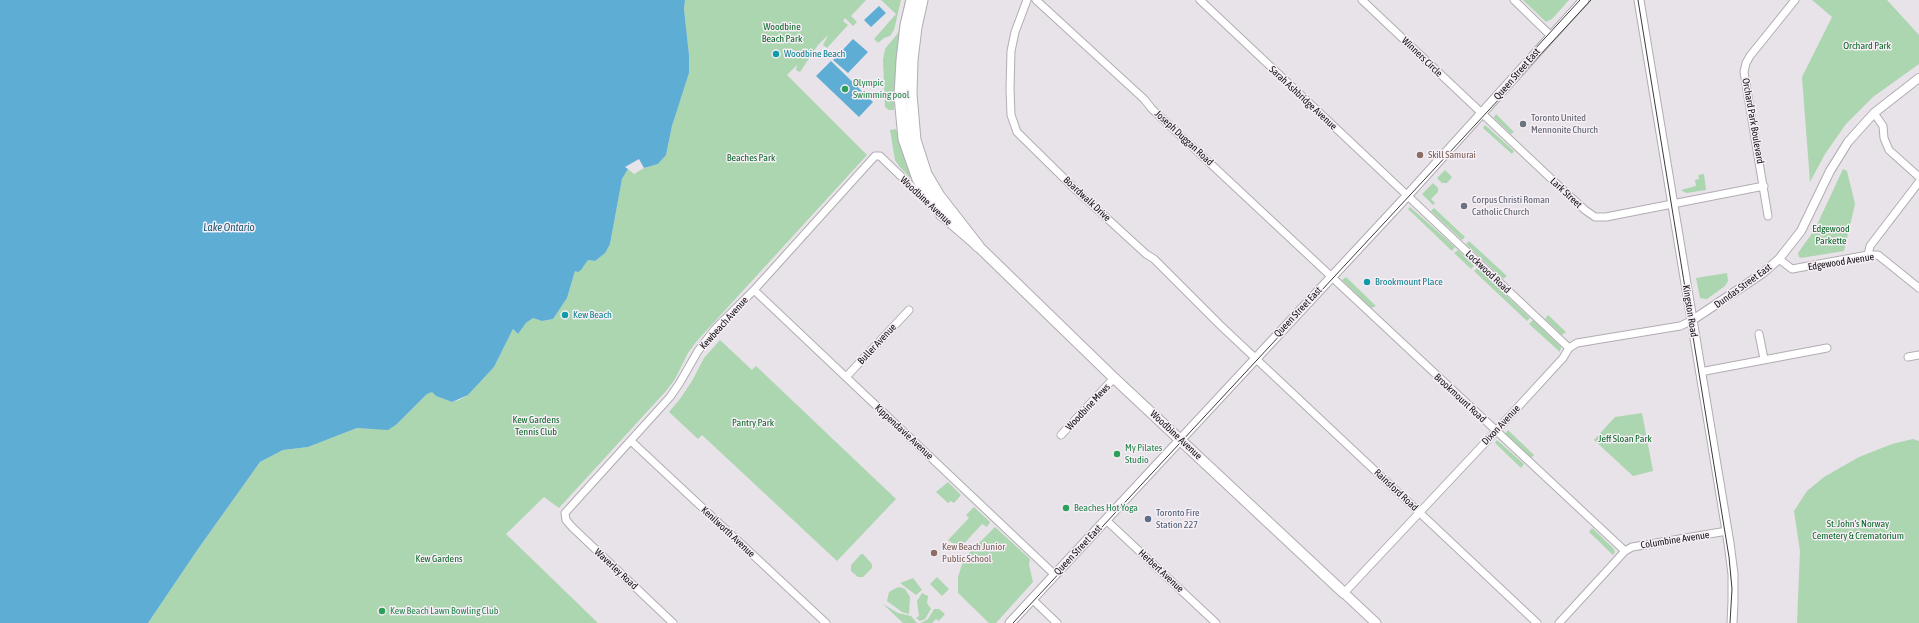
<!DOCTYPE html>
<html>
<head>
<meta charset="utf-8">
<style>
  body { margin:0 }
  canvas { display:block; background:#e8e2e9 }
</style>
</head>
<body>
<canvas width="1919" height="623"></canvas>
<script>
const ctx = document.querySelector('canvas').getContext('2d');
ctx.lineJoin = 'round';
function fill(path, color) { ctx.fillStyle = color; ctx.fill(path, 'evenodd'); }
const shape = rows => new Path2D(rows.map(r => 'M' + r).join(''));
function trace(path, color, width, dash) { ctx.strokeStyle = color; ctx.lineWidth = width; ctx.lineCap = dash ? 'butt' : 'round'; ctx.setLineDash(dash || []); ctx.stroke(path); }
function drawText(font, color, halo, rows, align = 'center') {
  ctx.font = font + ' "Asap Condensed",sans-serif'; ctx.lineWidth = 3; ctx.setLineDash([]); ctx.textBaseline = 'middle'; ctx.strokeStyle = halo; ctx.fillStyle = color; for (const [text, x, y, turn = 0] of rows) {
    ctx.save(); ctx.translate(x, y); ctx.rotate((+turn || 0) * Math.PI / 180); ctx.textAlign = isNaN(turn) ? turn : align; if (halo) ctx.strokeText(text, 0, 0); ctx.fillText(text, 0, 0); ctx.restore();
  }
}
fill(shape([
  [685,0,866,0,851,16,857,22,853,26,845,18,843,21,848,25,827,48,823,45,828,35,818,45,800,72,796,70,797,65,787,75,867,155,696,342,688,353,675,379,666,391,559,508,544,497,506,534,598,623,148,623,198,549,260,462,283,450,308,447,357,428,378,429,397,424,427,394,432,391,436,396,452,402,459,400,468,395,494,367,513,329,518,334,526,323,533,318,542,321,553,319,567,298,575,271,581,270,588,260,595,261,610,244,622,179,628,169,634,174,644,168,658,164,666,155,672,126,689,73,689,55,684,9],
  [881,0,901,0,894,30,890,36,884,38,878,43,874,39,896,14],
  [905,0,907,0,900,36,894,110,889,110,885,107,883,60,885,49,898,33],
  [1523,0,1569,0,1552,19,1546,22],
  [1812,0,1887,0,1919,35,1919,64,1873,97,1846,124,1825,154,1810,182,1802,77,1832,17],
  [1496,114,1514,132,1511,134,1494,118,1494,117],
  [1485,125,1514,151,1512,154,1483,128],
  [896,129,907,166,913,181,899,166,895,160,890,130],
  [1843,169,1847,171,1855,204,1844,251,1801,258,1799,257,1798,253,1815,229],
  [1445,170,1452,177,1447,183,1442,183,1437,178],
  [1704,174,1706,190,1686,193,1681,190,1696,186,1695,180,1699,179,1698,175],
  [1433,183,1438,188,1438,192,1431,199,1435,203,1433,205,1422,194],
  [1410,207,1455,247,1452,251,1408,209],
  [1434,208,1465,237,1462,240,1431,211],
  [1469,241,1507,276,1503,279,1466,244],
  [1458,250,1474,266,1471,269,1454,253],
  [1477,268,1530,318,1527,321,1474,271],
  [1727,273,1728,281,1725,286,1707,299,1700,298,1696,278],
  [1346,277,1376,306,1371,308,1344,282,1342,280],
  [1548,315,1566,332,1562,335,1545,319],
  [1533,320,1561,347,1560,352,1529,324],
  [720,340,752,370,756,366,896,499,837,561,702,435,698,439,669,412,680,399,692,381,704,358],
  [1642,413,1653,471,1633,476,1594,440,1615,417],
  [1508,430,1534,455,1530,459,1505,434],
  [1913,439,1919,441,1919,623,1797,623,1800,551,1794,511,1807,491,1824,477,1859,457,1892,444],
  [1497,440,1524,464,1521,468,1495,443],
  [948,482,961,495,954,503,951,501,948,503,936,492],
  [974,507,990,522,987,527,982,524,960,548,948,540,969,518,966,515],
  [995,527,1030,559,1029,565,1033,582,996,623,989,623,958,593,958,577,964,558],
  [1592,528,1613,548,1615,552,1613,555,1589,532],
  [861,554,863,554,872,564,872,568,863,577,858,577,851,571,851,565],
  [937,577,949,589,942,596,930,584],
  [913,578,922,590,916,595,900,583],
  [900,587,905,589,910,597,909,614,902,612,887,601,889,592,896,588],
  [922,593,928,596,927,603,931,609,925,619,920,621,916,618,919,616,917,601],
  [883,604,898,613,911,616,917,623,903,623],
  [934,609,939,609,945,614,939,621,936,619,932,623,921,623,928,619]
]), '#acd6b0');
fill(shape([
  [0,0,685,0,684,9,689,55,689,73,672,126,666,155,658,164,644,168,639,159,625,167,628,169,622,179,610,244,605,253,595,261,588,260,581,270,578,272,575,271,567,298,553,319,542,321,533,318,526,323,518,334,513,329,494,367,468,395,452,402,436,396,432,392,427,394,397,424,388,430,357,428,308,447,283,450,260,462,198,549,148,623,0,623],
  [879,6,886,13,871,27,864,20],
  [853,39,868,52,848,73,833,60],
  [831,61,873,102,859,117,816,76]
]), '#5dadd5');
const minor = shape([
  [1027,0,1015,32,1011,51,1010,89,1011,115,1017,132,1075,189,1146,254,1154,259,1220,325,1537,623],
  [1036,0,1144,99,1152,109,1625,551],
  [1200,0,1569,348],
  [1362,0,1561,188,1585,210,1595,217,1606,217,1764,186],
  [1514,0,1551,36],
  [1874,113,1883,126,1884,138,1889,150,1919,177],
  [1768,216,1744,72,1746,63,1750,56,1795,0],
  [1868,255,1870,246,1919,182],
  [1779,259,1792,269,1868,255,1878,255,1919,288],
  [754,290,1055,575],
  [1759,334,1764,359],
  [1908,357,1919,355],
  [1700,372,1827,348],
  [846,377,909,310],
  [1061,435,1114,378],
  [631,441,826,623],
  [1106,520,1216,623],
  [1344,593,1496,431,1563,358,1569,348,1577,343,1680,326,1691,321],
  [1032,599,1057,623],
  [673,623,572,527,566,520,565,513,670,397,679,384,698,351,715,329,754,290,875,156,880,156,933,207],
  [1559,623,1625,551,1632,547,1727,531]
]);
const tertiary = shape([
  [1691,321,1763,273,1779,259,1801,231,1830,171,1848,142,1874,113,1919,78]
]);
const secondary = shape([
  [1639,0,1729,543,1733,574,1733,602,1732,623],
  [1344,593,1376,623],
  [1010,623,1407,196,1584,0]
]);
const primary = shape([
  [942,215,978,246,1114,378,1344,593]
]);
const trunk = shape([
  [912,0,906,25,902,60,900,96,904,139,918,179,942,215],
  [922,0,916,27,912,60,911,94,915,140,926,174,939,196,978,246]
]);
trace(minor, '#b2acb3', 9);
trace(tertiary, '#b2acb3', 10);
trace(secondary, '#b2acb3', 11);
trace(primary, '#b2acb3', 12);
trace(trunk, '#b2acb3', 13);
trace(minor, '#fff', 7);
trace(tertiary, '#fff', 8);
trace(secondary, '#fff', 9);
trace(primary, '#fff', 10);
trace(trunk, '#fff', 11);
trace(shape([
  [1638,0,1729,557,1732,589,1730,623],
  [1517,72,1534,50,1580,0],
  [1013,623,1591,0]
]), '#3c3a3d', 1);
for (const [x, y, r, color] of [
  [776,54,4,"#0f9aa8"],
  [845,89,4,"#2e9e5b"],
  [1523,124,4,"#6b7280"],
  [1420,155,4,"#8d6e63"],
  [1464,206,4,"#6b7280"],
  [1367,282,4,"#0f9aa8"],
  [565,315,4,"#0f9aa8"],
  [1117,454,4,"#2e9e5b"],
  [1066,508,4,"#2e9e5b"],
  [1148,519,4,"#5c6f8a"],
  [934,553,4,"#8d6e63"],
  [382,611,4,"#2e9e5b"]
]) { const dot = new Path2D(); dot.arc(x, y, r, 0, 2 * Math.PI); ctx.fillStyle = color; ctx.fill(dot); trace(dot, '#f6eff6', 1.5); }
drawText('10px', '#0c6929', '#f6eff6', [
  ["Woodbine",782,27],
  ["Beach Park",782,39],
  ["Orchard Park",1867,46],
  ["Beaches Park",751,158],
  ["Edgewood",1831,229],
  ["Parkette",1831,241],
  ["Kew Gardens",536,420],
  ["Tennis Club",536,432],
  ["Pantry Park",753,423],
  ["Jeff Sloan Park",1625,439],
  ["St. John's Norway",1858,524],
  ["Cemetery & Crematorium",1858,536],
  ["Kew Gardens",439,559]
]);
drawText('10px', '#0d838f', '#f6eff6', [
  ["Woodbine Beach",784,54],
  ["Brookmount Place",1375,282],
  ["Kew Beach",573,315]
], 'left');
drawText('10px', '#131114', '#f6eff6', [
  ["Winners Circle",1422,57,44],
  ["Queen Street East",1517,74,-49],
  ["Sarah Ashbridge Avenue",1303,98,43],
  ["Orchard Park Boulevard",1753,121,80],
  ["Joseph Duggan Road",1184,138,43],
  ["Lark Street",1566,193,43],
  ["Boardwalk Drive",1087,199,43],
  ["Woodbine Avenue",926,201,43],
  ["Edgewood Avenue",1841,262,-9],
  ["Lockwood Road",1488,272,43],
  ["Dundas Street East",1743,286,-36],
  ["Kingston Road",1690,311,81],
  ["Queen Street East",1298,312,-47],
  ["Kewbeach Avenue",724,323,-48],
  ["Buller Avenue",877,344,-47],
  ["Brookmount Road",1460,398,43],
  ["Woodbine Mews",1088,407,-47],
  ["Dixon Avenue",1501,425,-47],
  ["Kippendavie Avenue",904,432,43],
  ["Woodbine Avenue",1176,435,43],
  ["Rainsford Road",1396,490,43],
  ["Kenilworth Avenue",728,532,43],
  ["Columbine Avenue",1675,540,-9],
  ["Queen Street East",1078,550,-47],
  ["Waverley Road",616,569,43],
  ["Herbert Avenue",1161,571,43]
]);
drawText('10px', '#27864d', '#f6eff6', [
  ["Olympic",853,83],
  ["Swimming pool",853,95],
  ["My Pilates",1125,448],
  ["Studio",1125,460],
  ["Beaches Hot Yoga",1074,508],
  ["Kew Beach Lawn Bowling Club",390,611]
], 'left');
drawText('10px', '#5b616d', '#f6eff6', [
  ["Toronto United",1531,118],
  ["Mennonite Church",1531,130],
  ["Corpus Christi Roman",1472,200],
  ["Catholic Church",1472,212]
], 'left');
drawText('10px', '#785e54', '#f6eff6', [
  ["Skill Samurai",1428,155],
  ["Kew Beach Junior",942,547],
  ["Public School",942,559]
], 'left');
drawText('10px', '#4e5e75', '#f6eff6', [
  ["Toronto Fire",1156,513],
  ["Station 227",1156,525]
], 'left');
drawText('italic 11px', '#195874', '#f6eff6', [
  ["Lake Ontario",229,228]
]);
</script>
</body>
</html>
